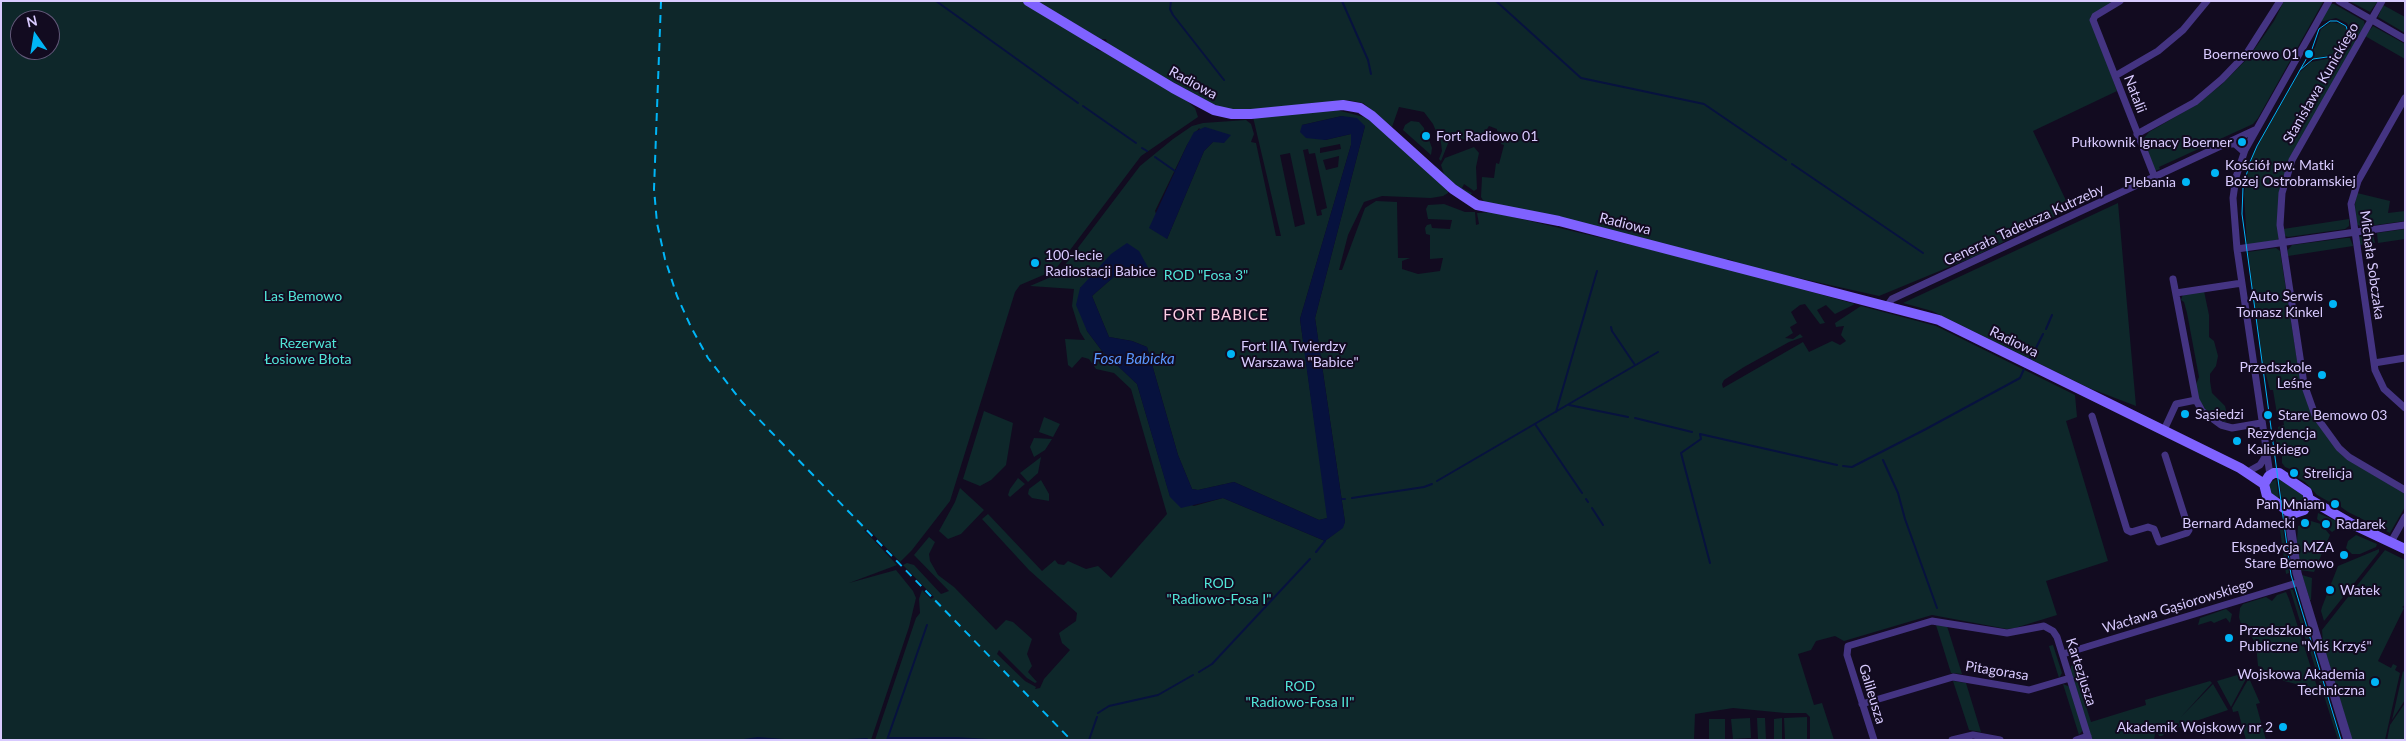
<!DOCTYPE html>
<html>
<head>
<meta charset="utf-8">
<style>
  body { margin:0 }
  #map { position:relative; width:2406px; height:741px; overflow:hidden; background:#120b20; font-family:Lato,sans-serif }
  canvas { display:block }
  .frame { position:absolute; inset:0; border:2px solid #d9cbff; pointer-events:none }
  .north { position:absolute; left:10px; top:10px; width:50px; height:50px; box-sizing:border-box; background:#120b20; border:1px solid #625879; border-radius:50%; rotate:347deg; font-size:14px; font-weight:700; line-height:20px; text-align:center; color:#d9cbff }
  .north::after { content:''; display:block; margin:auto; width:18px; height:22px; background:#00b5f6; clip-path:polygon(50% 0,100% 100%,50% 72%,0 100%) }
</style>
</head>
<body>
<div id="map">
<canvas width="2406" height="741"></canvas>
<div class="frame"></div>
<div class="north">N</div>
</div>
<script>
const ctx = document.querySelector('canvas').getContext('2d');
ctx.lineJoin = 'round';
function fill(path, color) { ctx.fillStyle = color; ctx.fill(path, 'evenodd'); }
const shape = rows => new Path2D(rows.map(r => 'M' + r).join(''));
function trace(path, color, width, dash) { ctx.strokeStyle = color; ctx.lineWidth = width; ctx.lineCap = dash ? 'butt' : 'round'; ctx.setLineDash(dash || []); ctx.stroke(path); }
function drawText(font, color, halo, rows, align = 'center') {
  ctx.font = font + ' Lato,sans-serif'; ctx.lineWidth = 4; ctx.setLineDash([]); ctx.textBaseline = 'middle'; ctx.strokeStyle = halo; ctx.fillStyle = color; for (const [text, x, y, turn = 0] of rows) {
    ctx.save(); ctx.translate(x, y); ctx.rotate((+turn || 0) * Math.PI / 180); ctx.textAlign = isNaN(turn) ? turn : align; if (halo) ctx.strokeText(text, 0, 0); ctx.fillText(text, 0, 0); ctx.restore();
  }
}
fill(shape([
  [1,1,1022,1,1093,44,1097,50,1105,52,1187,101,1195,108,1198,117,1141,156,1058,266,1048,273,1020,285,1015,292,950,501,912,550,900,562,868,529,864,530,897,565,849,583,896,570,913,591,916,598,909,627,871,740,1,740],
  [20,20,50,20,50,50,20,50],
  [1036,1,2118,1,2090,17,2117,91,2033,131,2070,209,1971,258,1879,296,1736,264,1734,261,1728,259,1723,261,1484,202,1481,197,1482,177,1494,178,1496,163,1499,164,1504,145,1501,144,1504,133,1497,131,1497,129,1489,126,1482,137,1449,141,1441,161,1439,159,1442,151,1441,143,1433,124,1424,112,1399,107,1392,127,1363,103,1347,100,1253,110,1242,109,1238,111,1218,107,1108,46,1106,39,1101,39],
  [2284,1,2323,2,2258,118,2253,124,2159,167,2160,169,2155,171,2142,141,2149,132,2196,105,2221,85,2249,57,2274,21],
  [2349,1,2378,1,2370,12],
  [2330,4,2334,4,2364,21,2365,27,2290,160,2279,238,2277,240,2247,245,2244,194,2248,171,2254,152,2299,73,2311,62,2341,56,2351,46,2352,34,2347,23,2336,18,2320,22],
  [2383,5,2405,17,2405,33,2378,17],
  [2331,22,2342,24,2347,29,2350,37,2349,46,2340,53,2307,60,2315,47,2321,29],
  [2373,26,2405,44,2405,59,2365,36],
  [1337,110,1368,118,1449,189,1448,193,1443,196,1431,198,1382,196,1364,202,1348,235,1339,270,1342,270,1365,208,1376,201,1397,202,1398,258,1410,258,1402,261,1402,269,1418,274,1440,271,1443,258,1430,259,1430,235,1426,234,1425,228,1427,225,1431,224,1432,228,1450,229,1452,220,1428,219,1426,209,1428,205,1444,204,1465,212,1475,212,1476,225,1479,224,1477,213,1492,212,1707,263,1855,304,1835,314,1826,305,1817,310,1825,323,1820,324,1805,304,1800,305,1791,312,1797,323,1790,327,1793,333,1785,338,1793,339,1800,334,1803,337,1789,342,1744,367,1724,380,1722,384,1723,388,1803,342,1809,352,1832,341,1840,345,1846,341,1841,335,1844,326,1836,327,1835,323,1861,306,1936,326,2075,395,2077,417,2066,421,2108,561,2046,581,2057,615,2015,628,2007,629,1932,615,1844,641,1835,636,1816,641,1811,650,1798,654,1814,705,1822,703,1834,740,1810,740,1810,717,1806,713,1785,713,1733,708,1695,714,1694,740,875,740,916,618,920,613,919,599,922,590,931,599,934,597,903,565,907,563,914,565,941,594,949,591,914,555,929,537,935,542,929,554,930,561,938,575,954,587,996,630,1006,620,1013,622,1032,639,1027,654,1032,666,1028,672,1037,682,1035,683,1027,678,999,650,997,654,1025,681,1036,687,1035,689,1040,688,1044,679,1070,650,1062,643,1059,633,1076,621,1077,613,1029,570,982,519,988,514,1042,571,1055,560,1058,564,1064,565,1068,561,1086,569,1098,566,1111,578,1167,514,1131,389,1114,373,1096,369,1089,359,1082,357,1072,368,1068,365,1065,339,1085,340,1080,332,1072,306,1074,289,1030,286,1058,274,1140,166,1173,139,1192,126,1203,123,1246,120,1251,124,1254,134,1251,142,1256,143,1276,236,1281,236,1253,117],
  [1342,116,1365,126,1315,318,1345,522,1342,528,1325,541,1223,498,1194,506,1170,496,1137,384,1102,351,1087,331,1080,288,1139,251,1138,272,1125,267,1092,296,1109,337,1132,341,1147,347,1178,455,1192,489,1198,490,1234,482,1319,520,1328,518,1300,319,1351,145,1351,134,1325,140,1302,125],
  [1199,128,1213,142,1204,151,1167,239,1155,211,1187,145],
  [1340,144,1341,149,1320,153,1320,148],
  [1308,149,1309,154,1315,153,1327,208,1321,210,1322,215,1317,216,1303,150],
  [1290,153,1305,224,1295,227,1280,155],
  [1339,156,1338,167,1326,170,1323,160],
  [1411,121,1419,122,1424,128,1426,138,1428,137,1432,148,1431,155,1403,130,1405,125],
  [1474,147,1479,153,1476,167,1477,189,1474,191,1464,184,1462,188,1472,193,1470,196,1437,170,1436,166,1444,174,1441,165,1445,158],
  [2357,193,2390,201,2388,213,2405,211,2405,221,2362,227,2356,224,2355,204],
  [2118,203,2136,406,2089,388,1932,311,1903,303],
  [2349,219,2349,226,2345,229,2288,237,2285,236,2283,229],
  [2405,229,2405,239,2378,243,2377,233],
  [2373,234,2375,243,2359,245,2359,237],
  [2346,238,2350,238,2353,246,2288,256,2287,251,2292,245],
  [2276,248,2280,251,2299,373,2309,407,2328,438,2343,456,2405,494,2405,507,2390,533,2348,512,2341,507,2341,505,2334,502,2333,504,2317,495,2305,482,2296,477,2297,472,2285,467,2282,463,2282,449,2276,449,2276,434,2279,433,2278,427,2284,425,2283,419,2278,420,2273,390,2270,390,2263,364,2248,252],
  [2204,291,2209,315,2209,337,2214,341,2218,356,2216,366,2210,374,2210,381,2212,393,2225,406,2228,418,2225,422,2210,416,2199,400,2195,387,2199,377,2187,313,2184,302,2181,300,2183,294],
  [984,411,1013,423,1006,465,991,480,980,486,963,479],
  [1044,417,1060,424,1053,437,1039,432],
  [1034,438,1052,439,1045,450,1034,457,1030,447],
  [1041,457,1038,473,1028,482,1020,473],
  [1018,478,1025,484,1010,497,1008,495,1010,489],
  [2279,478,2302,494,2304,499,2300,506,2292,508,2282,501],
  [2276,479,2279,499,2271,495,2269,484],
  [1041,480,1049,494,1049,501,1032,498,1028,494,1029,489],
  [960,488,984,510,961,534,948,539,939,531,955,502],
  [2318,513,2341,523,2341,526,2332,532,2317,519],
  [2311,521,2321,524,2330,535,2314,572,2300,570,2297,542,2298,526],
  [2283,529,2289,573,2286,574,2280,530],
  [2356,535,2377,544,2376,547,2360,554,2352,554,2346,548,2348,541],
  [2379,549,2379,552,2324,621,2321,611,2322,607,2338,566],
  [2385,550,2405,560,2405,605,2402,607,2404,608,2378,661,2391,668,2393,664,2397,666,2395,670,2400,673,2385,740,2352,740,2323,644,2322,630],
  [2302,575,2312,578,2311,600,2310,600],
  [2290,589,2293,590,2309,639,2306,641],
  [2286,592,2289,599,2320,696,2307,694,2306,689,2301,690,2296,684,2284,681,2272,669,2269,677,2266,676,2262,667,2258,666,2256,644,2251,636,2243,632,2239,617,2240,608,2243,604,2266,597,2272,601,2277,595],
  [2226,609,2232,614,2230,623,2226,618,2214,623,2211,621,2198,625,2200,618],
  [1936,625,1947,626,1962,674,1951,673],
  [2310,643,2340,740,2338,740,2308,645],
  [2053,645,2062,673,2059,678,2049,646],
  [2073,665,2091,722,2146,705,2145,700,2210,681,2212,683,2181,717,2213,684,2228,710,2167,731,2162,736,2159,736,2158,733,2155,734,2154,740,2092,740,2071,675,2071,666],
  [2403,671,2405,673,2405,700,2392,720],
  [2244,673,2247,677,2231,707,2217,681],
  [2249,678,2260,703,2256,704,2266,740,2246,740,2238,711,2233,712,2232,708],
  [1953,681,1966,683,1981,732,1969,730],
  [2063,684,2070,687,2083,730,2079,735],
  [2405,703,2405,740,2387,740,2390,725],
  [1807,717,1807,740,1785,740,1784,718],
  [1750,718,1751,738,1733,739,1731,719],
  [1757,718,1765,718,1766,740,1758,740],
  [1782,718,1782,740,1774,740,1774,719],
  [1709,719,1725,719,1725,740,1709,740]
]), '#0e272a');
fill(shape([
  [1342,116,1357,118,1365,126,1315,318,1345,522,1343,528,1325,541,1223,498,1181,508,1170,497,1137,384,1102,351,1087,331,1076,305,1080,288,1111,254,1127,243,1139,251,1150,271,1138,272,1125,267,1092,296,1109,337,1132,341,1147,347,1178,455,1192,489,1198,490,1234,482,1319,520,1327,518,1300,319,1351,145,1351,134,1325,140,1306,138,1300,132,1302,125],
  [1205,127,1231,135,1224,143,1213,142,1204,151,1167,239,1149,228,1187,145,1194,132]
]), '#07123e');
trace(shape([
  [936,1,1078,103],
  [1171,1,1170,9,1173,15,1224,80],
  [1342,1,1368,60,1371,74],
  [1496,1,1581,78,1704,104,1786,160],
  [1083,106,1136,143],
  [1142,148,1147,151],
  [1155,157,1175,171],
  [1792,164,1923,253],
  [1611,327,1612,331,1635,365],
  [2046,329,2052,315],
  [2034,352,2043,334],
  [2030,359,2031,356],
  [1569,405,1628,417],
  [1556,412,1597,271],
  [1635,418,1692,432],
  [1535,424,1582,493],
  [1883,460,1898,493,1905,519,1937,608],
  [1843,466,1852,467,1926,429,2020,378,2024,369],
  [1437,481,1658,352],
  [1352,498,1424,487,1432,484],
  [1342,499,1345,499],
  [1586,499,1588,502],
  [1592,508,1603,525],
  [1316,552,1325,541],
  [1710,563,1681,453,1701,439,1700,434,1837,465],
  [1199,672,1212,664,1310,559],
  [1098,713,1109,706,1158,695,1193,675],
  [888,738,957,738,988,740],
  [744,740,758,738,784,740],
  [848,740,867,739],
  [887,740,927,625],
  [1089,740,1097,717]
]), '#07123e', 2);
trace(shape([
  [2120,1,2095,16,2093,20,2155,178],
  [2339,1,2405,39],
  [2382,1,2292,160,2282,193,2280,225,2304,384,2315,415,2339,448,2349,457,2405,490],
  [2115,76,2158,51,2183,30,2207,1],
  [2405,98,2358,181,2351,204,2375,370,2384,389,2405,408],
  [2137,134,2195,102,2222,79,2247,53,2280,1],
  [2227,144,2235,144,2244,152],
  [2237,249,2405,225],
  [2173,279,2196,400],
  [2176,293,2242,283],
  [1887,306,1892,299,2255,130],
  [2374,363,2405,358],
  [2092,416,2127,530,2131,532,2148,527,2154,529,2159,542,2187,533,2189,530,2165,455],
  [2164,430,2176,404,2196,400,2202,411,2221,425,2232,428,2261,423],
  [2251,470,2260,465,2265,457],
  [2270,475,2237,249,2233,198,2236,177,2245,150,2329,1],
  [2391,542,2405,517],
  [2063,654,2300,582],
  [1862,704,1953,677,2029,690,2070,678],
  [1874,740,1847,655,1848,646,1932,621,2007,633,2044,626,2053,631,2057,637,2089,740],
  [1952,740,1973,735,2000,740],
  [2076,740,2088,736]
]), '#443482', 7);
trace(shape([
  [2288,511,2297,573,2348,740]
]), '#443482', 9);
trace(shape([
  [1028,1,1173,88,1214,110,1232,114,1251,114,1343,105,1360,108,1372,116,1453,189,1477,205,1559,221,1939,320,2240,468,2264,484],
  [2274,473,2279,473,2307,492,2309,499,2304,510,2295,513,2288,511,2267,496,2264,484,2269,476,2274,473],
  [2309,499,2352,524,2405,549]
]), '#7f62ff', 10);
trace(shape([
  [2300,70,2313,59,2334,56,2345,51,2351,40,2346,26,2337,21,2330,21,2319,29,2312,49,2300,70,2257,146,2250,162,2243,187,2242,214,2291,575,2341,740]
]), '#00b5f6', 1);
trace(shape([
  [661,1,654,189,657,223,665,259,677,296,691,327,708,358,742,402,1071,740]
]), '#00b5f6', 2, [8, 6]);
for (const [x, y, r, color] of [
  [2309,54,5,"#00b5f6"],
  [1426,136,5,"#00b5f6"],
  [2242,142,5,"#00b5f6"],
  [2215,173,5,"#00b5f6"],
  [2186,182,5,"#00b5f6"],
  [1035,263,5,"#00b5f6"],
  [2333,304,5,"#00b5f6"],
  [1231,354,5,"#00b5f6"],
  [2322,375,5,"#00b5f6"],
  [2185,414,5,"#00b5f6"],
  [2268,415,5,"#00b5f6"],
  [2237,441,5,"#00b5f6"],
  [2294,473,5,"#00b5f6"],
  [2335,504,5,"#00b5f6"],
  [2305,523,5,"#00b5f6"],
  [2326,524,5,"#00b5f6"],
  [2344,555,5,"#00b5f6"],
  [2330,590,5,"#00b5f6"],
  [2229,638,5,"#00b5f6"],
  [2375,682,5,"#00b5f6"],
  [2283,727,5,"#00b5f6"]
]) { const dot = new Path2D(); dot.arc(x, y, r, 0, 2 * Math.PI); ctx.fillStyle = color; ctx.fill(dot); trace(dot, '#120b20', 2); }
drawText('14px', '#d9cbff', '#120b20', [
  ["Boernerowo 01",2299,54,"right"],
  ["Fort Radiowo 01",1436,136],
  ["Pułkownik Ignacy Boerner",2232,142,"right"],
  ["Kościół pw. Matki",2225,165],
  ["Bożej Ostrobramskiej",2225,181],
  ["Plebania",2176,182,"right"],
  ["100-lecie",1045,255],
  ["Radiostacji Babice",1045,271],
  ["Auto Serwis",2323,296,"right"],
  ["Tomasz Kinkel",2323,312,"right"],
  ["Fort IIA Twierdzy",1241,346],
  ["Warszawa \"Babice\"",1241,362],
  ["Przedszkole",2312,367,"right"],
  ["Leśne",2312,383,"right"],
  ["Sąsiedzi",2195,414],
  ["Stare Bemowo 03",2278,415],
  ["Rezydencja",2247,433],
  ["Kaliskiego",2247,449],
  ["Strelicja",2304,473],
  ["Pan Mniam",2325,504,"right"],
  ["Bernard Adamecki",2295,523,"right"],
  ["Radarek",2336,524],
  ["Ekspedycja MZA",2334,547,"right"],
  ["Stare Bemowo",2334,563,"right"],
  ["Watek",2340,590],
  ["Przedszkole",2239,630],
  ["Publiczne \"Miś Krzyś\"",2239,646],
  ["Wojskowa Akademia",2365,674,"right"],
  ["Techniczna",2365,690,"right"],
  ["Akademik Wojskowy nr 2",2273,727,"right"]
], 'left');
drawText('14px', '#d9cbff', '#120b20', [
  ["Radiowa",1193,83,29],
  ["Stanisława Kunickiego",2321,83,-60],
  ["Natalii",2135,94,69],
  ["Radiowa",1625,224,14],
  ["Generała Tadeusza Kutrzeby",2024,225,-25],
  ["Michała Sobczaka",2372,265,82],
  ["Radiowa",2014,342,26],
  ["Wacława Gąsiorowskiego",2178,606,-17],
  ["Pitagorasa",1997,671,9],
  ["Kartezjusza",2081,672,72],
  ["Galileusza",1872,694,73]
]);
drawText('14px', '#51e5d8', '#120b20', [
  ["ROD \"Fosa 3\"",1206,275],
  ["Las Bemowo",303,296],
  ["Rezerwat",308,343],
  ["Łosiowe Błota",308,359],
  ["ROD",1219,583],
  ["\"Radiowo-Fosa I\"",1219,599],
  ["ROD",1300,686],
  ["\"Radiowo-Fosa II\"",1300,702]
]);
ctx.letterSpacing = '1px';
drawText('15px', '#ffcde4', '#120b20', [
  ["FORT BABICE",1216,315]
]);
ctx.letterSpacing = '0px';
drawText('italic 15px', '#5997ff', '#120b20', [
  ["Fosa Babicka",1134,359]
]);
</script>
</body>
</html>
